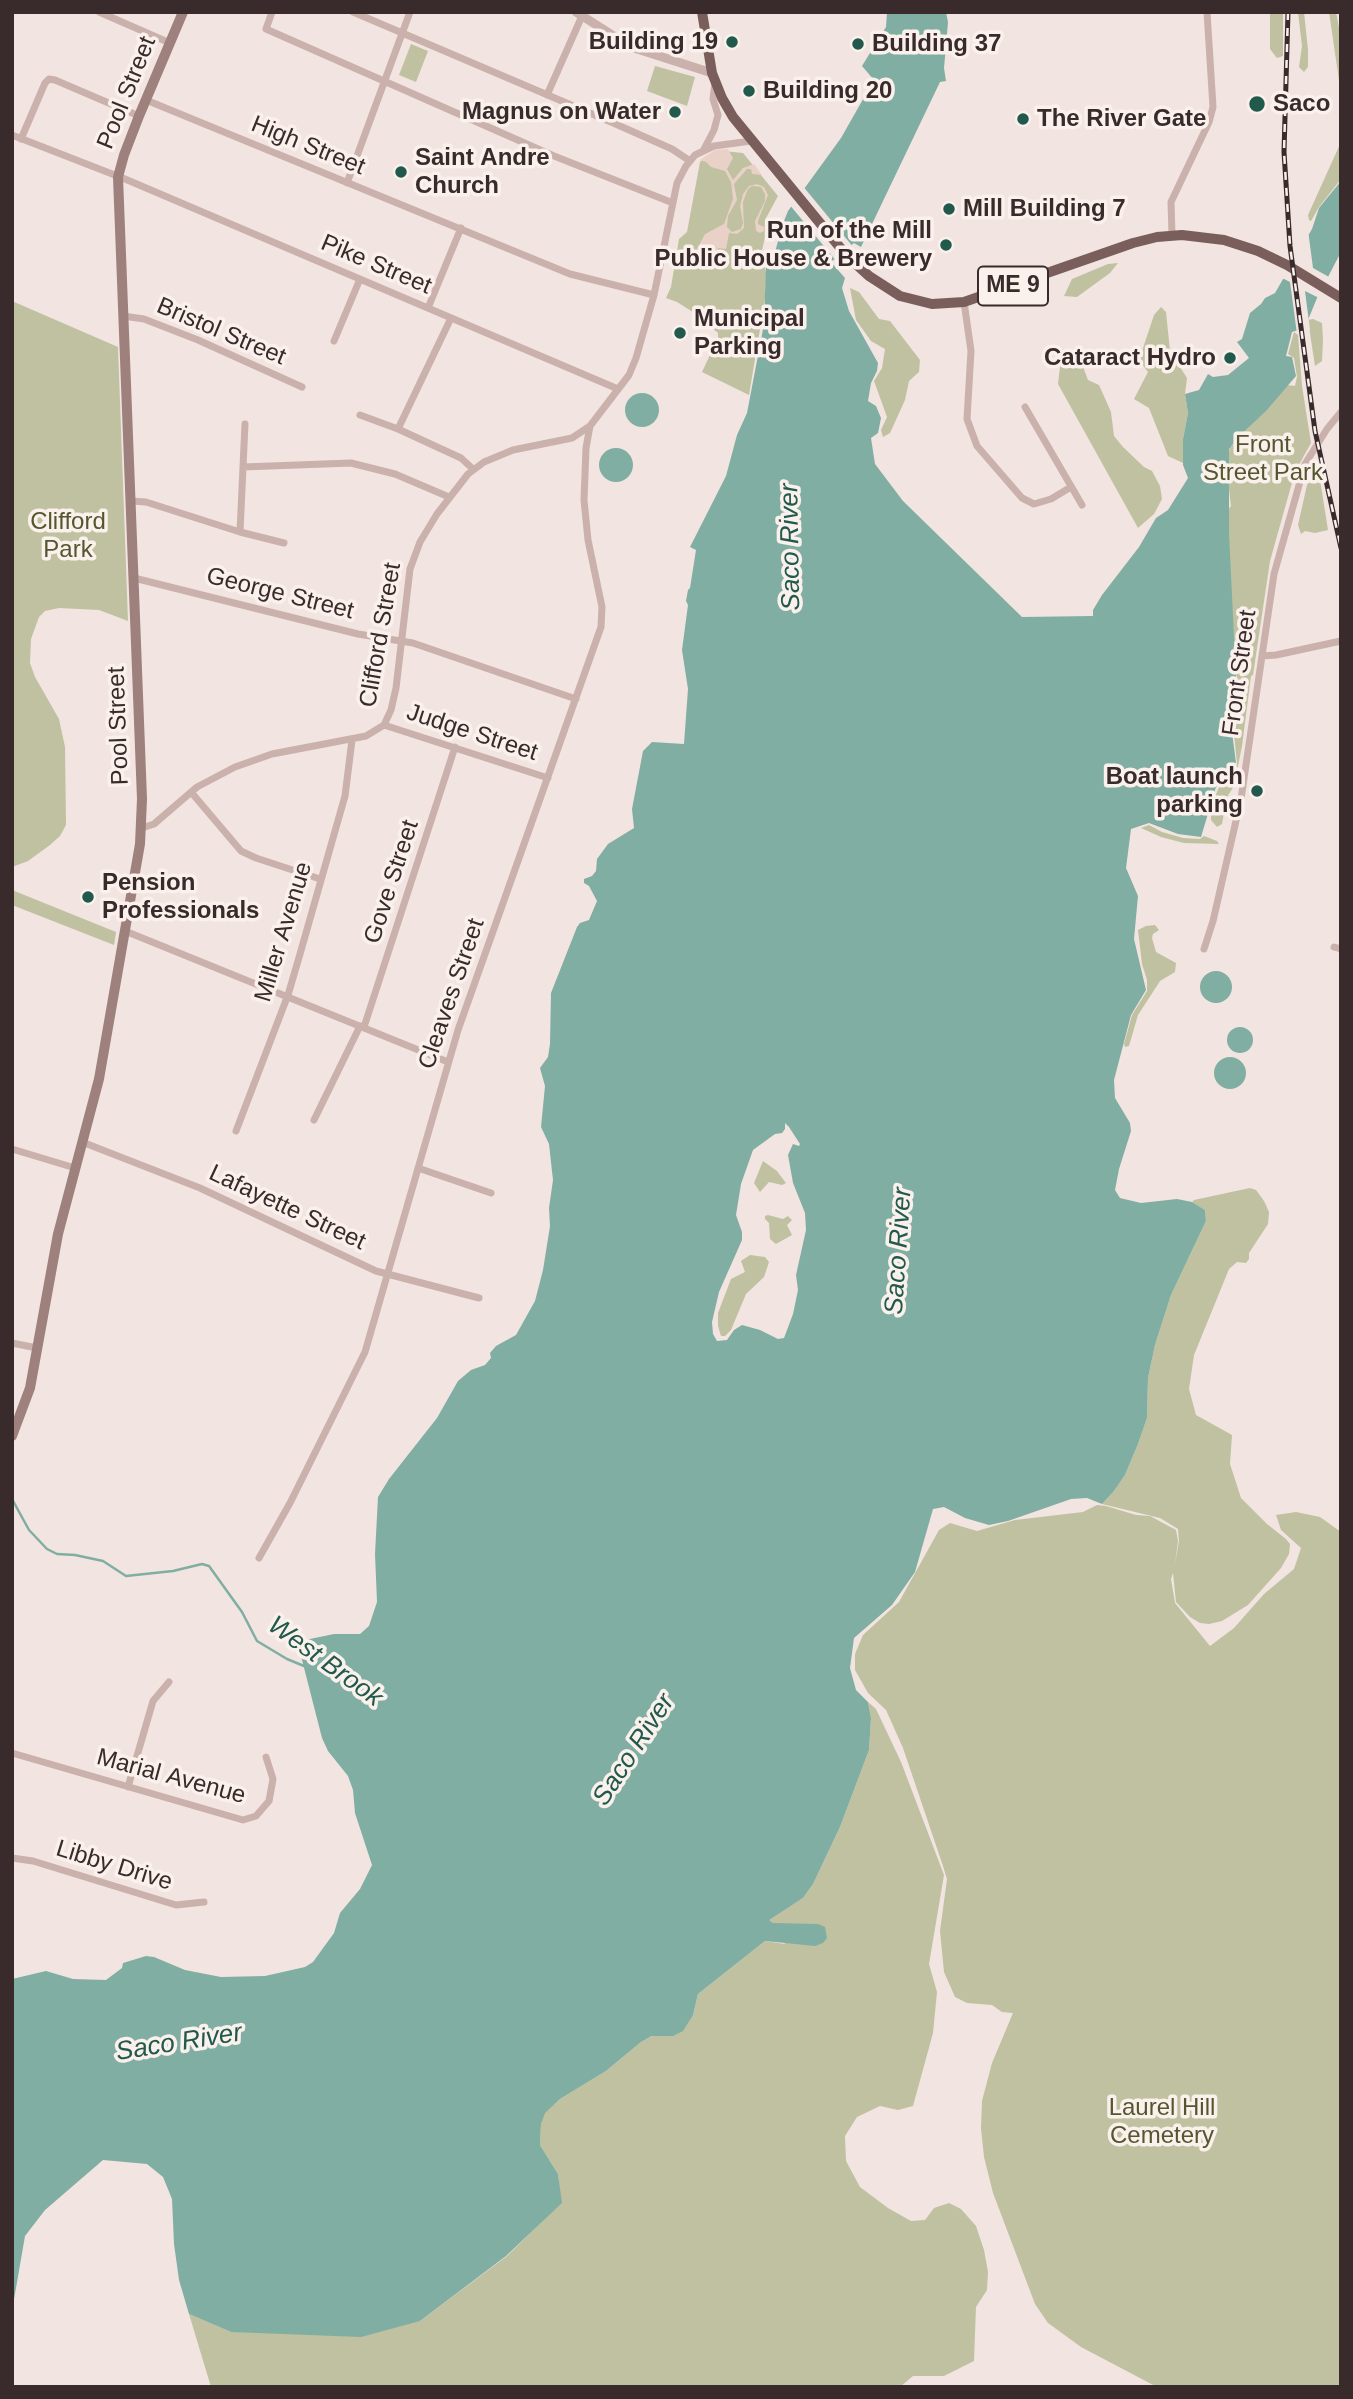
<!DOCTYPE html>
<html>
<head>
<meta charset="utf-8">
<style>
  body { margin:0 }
  #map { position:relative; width:1353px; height:2399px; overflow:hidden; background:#f2e4e0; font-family:Helvetica,sans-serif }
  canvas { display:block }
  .frame { position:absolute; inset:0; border:14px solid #392b2b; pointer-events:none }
</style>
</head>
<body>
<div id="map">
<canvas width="1353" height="2399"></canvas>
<div class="frame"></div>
</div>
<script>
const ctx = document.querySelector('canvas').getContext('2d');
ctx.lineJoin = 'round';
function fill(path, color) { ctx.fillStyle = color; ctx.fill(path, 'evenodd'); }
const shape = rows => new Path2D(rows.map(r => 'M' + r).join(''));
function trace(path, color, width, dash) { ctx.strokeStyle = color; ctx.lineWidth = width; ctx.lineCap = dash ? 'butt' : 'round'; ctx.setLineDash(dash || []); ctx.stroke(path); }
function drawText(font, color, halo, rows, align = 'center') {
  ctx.font = font + ' Helvetica,sans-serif'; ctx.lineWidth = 7; ctx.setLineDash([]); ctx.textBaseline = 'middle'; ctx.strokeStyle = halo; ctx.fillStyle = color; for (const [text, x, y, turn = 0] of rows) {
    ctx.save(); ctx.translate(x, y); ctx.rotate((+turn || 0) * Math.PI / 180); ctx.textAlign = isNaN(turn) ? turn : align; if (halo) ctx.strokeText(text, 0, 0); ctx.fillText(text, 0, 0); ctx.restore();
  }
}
fill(shape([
  [1270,12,1283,12,1283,56,1277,58,1270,49],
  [1298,12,1304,12,1308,50,1308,67,1304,72,1299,67,1302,46],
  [1329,12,1336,12,1341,38,1341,94],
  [411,44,428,51,416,82,399,75],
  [655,66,695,77,687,106,647,91],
  [1341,142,1341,179,1319,207,1311,221,1309,220,1308,215],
  [723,151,743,153,778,196,766,218,767,228,761,255,766,272,765,299,749,395,702,372,718,338,718,333,696,314,677,302,666,298,671,287,679,239,687,232,700,162,706,156],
  [1118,263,1110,273,1077,297,1064,296,1072,279,1108,264],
  [850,288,859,292,879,319,890,321,920,360,919,372,909,381,905,400,890,433,883,437,881,430,887,417,874,381,882,368,885,349,871,341,856,320],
  [12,301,118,347,128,621,99,610,59,608,45,611,39,617,31,639,30,663,35,677,59,719,65,747,66,825,60,836,50,845,28,861,12,867],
  [1161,307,1166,312,1170,351,1187,378,1185,394,1188,413,1183,439,1183,463,1168,456,1149,408,1134,399,1148,372,1139,360,1154,315],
  [1313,319,1322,323,1323,339,1322,361,1315,366,1308,320],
  [1294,332,1298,335,1302,386,1311,443,1295,472,1270,561,1253,675,1251,676,1242,746,1234,786,1227,797,1222,824,1217,827,1211,820,1211,807,1219,787,1232,775,1237,763,1231,705,1237,676,1233,675,1234,639,1226,570,1228,510,1231,506,1227,473,1230,443,1287,385,1295,386,1297,377,1294,358,1288,354],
  [1062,349,1080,359,1088,380,1099,385,1111,412,1114,436,1123,447,1144,467,1152,471,1160,486,1162,499,1154,514,1138,528,1058,384],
  [1316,470,1319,473,1328,530,1315,533,1305,531,1301,534,1298,525,1307,485,1313,471],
  [1149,825,1162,832,1183,838,1200,839,1204,836,1217,841,1219,844,1184,843,1161,837,1141,828],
  [12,890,116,932,114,945,12,905],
  [1155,925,1159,930,1153,934,1152,938,1156,952,1176,963,1175,972,1160,981,1138,1015,1129,1046,1125,1047,1124,1044,1132,1015,1147,991,1147,980,1142,964,1138,930,1146,926],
  [763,1161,777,1171,786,1183,782,1185,769,1182,760,1192,754,1183],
  [1250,1188,1256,1190,1264,1201,1269,1212,1268,1224,1249,1253,1249,1259,1246,1263,1237,1262,1229,1269,1194,1355,1189,1389,1196,1415,1232,1435,1230,1464,1241,1498,1267,1524,1286,1539,1290,1544,1289,1554,1281,1568,1248,1605,1222,1621,1209,1624,1200,1623,1190,1617,1176,1602,1173,1573,1171,1579,1175,1603,1210,1646,1234,1628,1264,1594,1294,1569,1301,1548,1281,1530,1276,1515,1296,1512,1320,1517,1341,1532,1341,2387,1157,2387,1081,2347,1048,2323,1035,2304,993,2193,984,2157,981,2129,982,2101,992,2063,1013,2013,1002,2012,992,2005,967,2003,955,1997,944,1972,940,1931,947,1879,943,1866,903,1748,886,1710,868,1693,855,1670,855,1654,863,1635,899,1602,939,1530,950,1523,977,1531,1015,1520,1083,1512,1097,1505,1106,1506,1136,1515,1150,1516,1176,1530,1178,1541,1175,1564,1179,1541,1178,1529,1160,1518,1102,1504,1114,1491,1125,1475,1138,1444,1147,1418,1148,1378,1155,1345,1171,1295,1206,1221,1205,1210,1192,1202,1194,1200],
  [768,1215,783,1219,788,1216,792,1220,787,1225,792,1235,776,1244,770,1239,769,1223,765,1219,765,1216],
  [750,1255,765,1257,769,1262,764,1277,746,1294,731,1330,725,1336,721,1336,718,1326,718,1313,731,1279,745,1272,741,1261],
  [868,1702,876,1709,901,1762,944,1875,929,1964,937,1992,933,2033,913,2106,898,2110,880,2106,857,2117,845,2136,846,2161,860,2187,888,2208,911,2221,925,2220,934,2208,949,2203,961,2209,976,2226,984,2250,988,2272,987,2290,976,2307,974,2361,944,2376,913,2376,900,2387,211,2387,189,2314,231,2332,420,2321,507,2256,561,2203,558,2174,540,2145,541,2124,544,2113,560,2099,606,2071,641,2042,693,2015,698,1994,765,1941,785,1944,773,1923,768,1920,803,1898,813,1884,840,1827,869,1750,871,1718]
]), '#bfc1a0');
fill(shape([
  [728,149,733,158,727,169,733,180,743,168,754,164,762,175,752,174,751,169,747,169,734,184,737,200,728,216,727,227,732,232,741,229,743,223,740,206,743,194,749,186,757,184,764,187,768,195,758,221,758,224,764,227,764,231,760,233,756,231,755,221,765,201,765,194,761,187,752,186,748,189,743,202,744,228,737,234,729,233,726,249,718,248,716,255,700,251,689,266,673,267,674,265,683,266,690,262,705,234,724,224,733,199,731,182,725,171,711,167,706,162,700,160,715,150]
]), '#e9d1c8');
fill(shape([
  [887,12,946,12,948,22,944,68,946,81,940,82,861,247,854,243,831,262,845,278,842,288,849,311,878,363,877,371,871,383,868,401,876,406,881,418,878,433,871,438,875,464,903,501,1022,617,1093,616,1093,610,1102,595,1139,547,1156,518,1168,510,1188,478,1183,465,1183,439,1188,413,1185,394,1199,390,1208,374,1213,377,1228,375,1249,358,1237,342,1242,339,1250,313,1261,304,1265,298,1275,293,1312,229,1319,208,1341,181,1341,252,1317,298,1308,320,1308,327,1292,332,1286,356,1292,357,1296,376,1266,411,1236,439,1229,449,1229,534,1236,678,1229,709,1236,763,1231,774,1216,787,1201,837,1178,834,1149,823,1131,829,1126,868,1138,896,1134,939,1146,990,1131,1015,1114,1080,1115,1098,1130,1123,1131,1131,1119,1169,1115,1190,1120,1198,1141,1203,1177,1199,1192,1202,1205,1210,1206,1221,1171,1295,1155,1345,1148,1378,1147,1418,1138,1444,1125,1475,1114,1491,1102,1504,1087,1498,1071,1499,1008,1521,989,1525,965,1518,944,1507,933,1509,915,1572,892,1605,854,1638,850,1668,856,1690,868,1702,871,1718,869,1750,840,1827,813,1884,803,1898,769,1920,773,1923,818,1924,825,1927,827,1938,823,1943,815,1946,765,1941,698,1994,693,2015,683,2031,673,2036,652,2036,641,2042,606,2071,560,2099,545,2113,541,2124,540,2145,558,2174,562,2203,506,2256,420,2321,361,2337,231,2332,189,2314,179,2280,174,2244,172,2199,163,2177,147,2164,103,2160,45,2210,25,2236,12,2311,12,1979,46,1971,73,1979,106,1980,122,1968,123,1963,146,1956,154,1957,185,1970,221,1977,265,1976,305,1967,313,1962,334,1933,340,1913,360,1889,372,1865,355,1813,353,1790,348,1776,328,1751,322,1738,301,1656,302,1647,304,1642,310,1639,334,1634,360,1634,369,1626,377,1602,375,1554,378,1497,389,1479,437,1418,458,1381,471,1370,485,1365,491,1358,490,1353,496,1346,516,1335,535,1301,543,1270,550,1226,549,1208,553,1180,549,1144,541,1127,545,1086,540,1068,548,1057,550,1044,551,993,577,927,580,923,589,920,597,901,589,886,584,883,584,879,592,876,596,871,597,859,608,844,634,828,632,809,643,751,652,742,684,744,688,689,682,650,688,605,686,601,688,590,690,588,696,550,690,547,726,476,737,435,747,413,764,324,766,264,774,256,782,226,788,211,841,138,874,80,862,66,886,27],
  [785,1123,789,1127,800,1144,799,1146,793,1144,788,1155,793,1183,805,1213,806,1230,796,1275,798,1290,793,1314,784,1338,778,1339,760,1330,742,1325,734,1330,727,1340,717,1341,713,1334,712,1322,719,1292,742,1240,742,1232,736,1215,741,1184,753,1150,775,1134,782,1133,785,1129],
  '625 410a17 17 0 1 1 34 0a17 17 0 1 1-34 0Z',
  '599 465a17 17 0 1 1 34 0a17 17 0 1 1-34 0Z',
  '1200 987a16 16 0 1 1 32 0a16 16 0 1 1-32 0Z',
  '1227 1040a13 13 0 1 1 26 0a13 13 0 1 1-26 0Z',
  '1214 1073a16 16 0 1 1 32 0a16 16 0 1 1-32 0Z'
]), '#80aea3');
fill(shape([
  [802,185,854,248,837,262,789,204],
  [1308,230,1313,268,1329,277,1319,298,1305,291,1310,330,1297,334,1290,282,1280,277]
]), '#f2e4e0');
trace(shape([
  [12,1499,29,1530,47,1549,57,1554,75,1555,103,1561,126,1576,173,1571,202,1564,209,1566,242,1612,257,1641,287,1659,304,1666]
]), '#80aea3', 2.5);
trace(shape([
  [99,12,170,43],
  [272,12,266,29,554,156,673,203],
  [353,12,611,122,672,149,690,161],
  [547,95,582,16],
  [146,100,570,274,654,295],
  [12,135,125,179,618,389],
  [21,139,45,83,49,79,55,80,139,116],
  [703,151,714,130,718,115,713,99,715,83],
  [347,183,410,12],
  [1172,235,1171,202,1209,122,1213,107,1207,12],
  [964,302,971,351,967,419,977,446,1022,498,1034,504,1051,499,1071,487],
  [428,308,461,228],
  [123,316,144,319,198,340,302,387],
  [334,341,360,279],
  [1025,407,1082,505],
  [360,415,398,429,461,458,473,469],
  [398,429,451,318],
  [243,467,351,463,395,474,449,497],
  [131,501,146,502,240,532,284,543],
  [240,532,245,424],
  [134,578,358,634,413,643,576,699],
  [1262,656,1276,655,1341,641],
  [384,725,548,778],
  [191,792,241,851,256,858,320,879],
  [142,828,154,824,197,787,235,767,272,754,366,736,384,725,391,710,396,688,410,569,420,542,437,514,468,474,484,462,513,450,572,438,590,426,629,375,636,358,654,295,677,183,686,166,695,155,714,146,751,141],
  [125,931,448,1062],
  [1334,947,1341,949],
  [1204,949,1213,921,1241,799,1274,574,1305,464,1327,429,1341,412],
  [364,1027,455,747],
  [314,1120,360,1026],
  [236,1131,288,995,300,954,345,796,352,740],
  [82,1142,200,1188,376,1271,479,1298],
  [12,1149,75,1168],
  [418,1168,491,1193],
  [12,1343,37,1348],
  [259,1558,290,1503,365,1352,458,1030,601,627,602,607,588,540,584,500,586,448,590,426],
  [12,1753,243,1820,256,1816,269,1801,273,1779,266,1757],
  [128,1787,153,1701,169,1682],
  [12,1858,33,1861,176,1905,204,1902]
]), '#cab1ac', 7);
trace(shape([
  [576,12,631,47,712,73]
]), '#cab1ac', 9);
trace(shape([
  [12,1436,30,1388,58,1234,99,1079,140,844,142,799,118,177,124,155,139,116,183,12]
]), '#9e807d', 10);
trace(shape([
  [702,12,712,73,722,98,733,117,847,256,869,276,900,296,932,304,964,302,1133,243,1157,237,1182,235,1224,240,1258,251,1287,265,1341,298]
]), '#7a5e5c', 10);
const rail = shape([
  [1288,12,1284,152,1290,246,1315,431,1341,548]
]);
trace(rail, '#392b2b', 5);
trace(rail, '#faf0ec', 2.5, [8]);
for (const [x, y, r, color] of [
  [732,42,7,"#21594d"],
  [858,44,7,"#21594d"],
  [749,91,7,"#21594d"],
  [1257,104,9,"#21594d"],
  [675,112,7,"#21594d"],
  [1023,119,7,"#21594d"],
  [401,172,7,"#21594d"],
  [949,209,7,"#21594d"],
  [946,245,7,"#21594d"],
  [680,333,7,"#21594d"],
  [1230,358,7,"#21594d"],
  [1257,791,7,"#21594d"],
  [88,897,7,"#21594d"]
]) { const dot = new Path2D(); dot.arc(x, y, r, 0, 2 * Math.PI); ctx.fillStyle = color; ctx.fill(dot); trace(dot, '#faf0ec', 2.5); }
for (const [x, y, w] of [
  [1013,286,70]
]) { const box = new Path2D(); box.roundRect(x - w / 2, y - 19.5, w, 39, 5); ctx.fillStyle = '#faf0ec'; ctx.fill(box); trace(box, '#392b2b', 2); }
drawText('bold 23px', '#392b2b', null, [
  ["ME 9",1013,286]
]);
drawText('bold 24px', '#392b2b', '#faf0ec', [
  ["Building 19",718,42,"right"],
  ["Building 37",872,44],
  ["Building 20",763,91],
  ["Saco",1273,104],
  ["Magnus on Water",661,112,"right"],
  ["The River Gate",1037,119],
  ["Saint Andre",415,158],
  ["Church",415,186],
  ["Mill Building 7",963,209],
  ["Run of the Mill",932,231,"right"],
  ["Public House & Brewery",932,259,"right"],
  ["Municipal",694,319],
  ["Parking",694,347],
  ["Cataract Hydro",1216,358,"right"],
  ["Boat launch",1243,777,"right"],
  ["parking",1243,805,"right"],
  ["Pension",102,883],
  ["Professionals",102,911]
], 'left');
drawText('24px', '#392b2b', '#faf0ec', [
  ["Pool Street",127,93,-68],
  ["High Street",308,146,22],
  ["Pike Street",376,265,23],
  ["Bristol Street",221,332,23],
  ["George Street",280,594,14],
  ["Clifford Street",381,635,-80],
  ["Front Street",1240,673,-82],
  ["Pool Street",119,726,-92],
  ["Judge Street",472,733,18],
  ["Gove Street",392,882,-72],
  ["Miller Avenue",284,932,-73],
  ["Cleaves Street",452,994,-71],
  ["Lafayette Street",287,1208,25],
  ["Marial Avenue",171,1777,15],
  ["Libby Drive",114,1866,17]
]);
drawText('24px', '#53562f', '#faf0ec', [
  ["Front",1263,445],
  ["Street Park",1263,473],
  ["Clifford",68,522],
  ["Park",68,550],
  ["Laurel Hill",1162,2108],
  ["Cemetery",1162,2136]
]);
drawText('italic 26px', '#21594d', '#faf0ec', [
  ["Saco River",791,547,-91],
  ["Saco River",899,1251,-86],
  ["West Brook",325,1662,36],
  ["Saco River",634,1750,-57],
  ["Saco River",179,2043,-9]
]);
</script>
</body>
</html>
